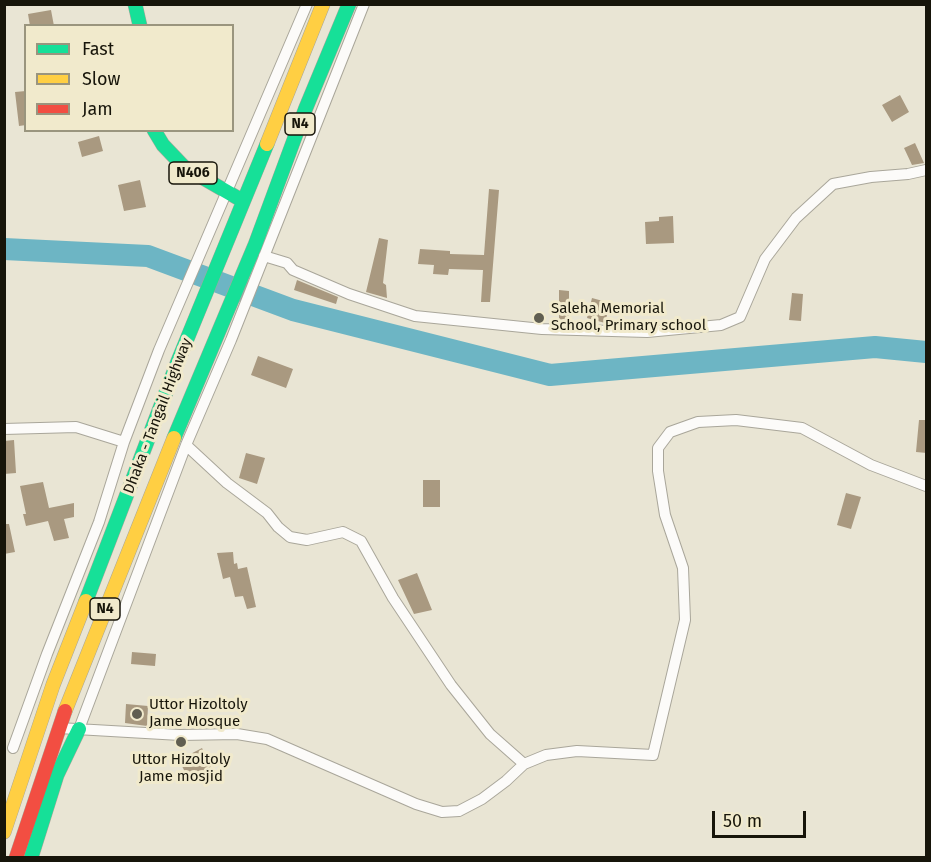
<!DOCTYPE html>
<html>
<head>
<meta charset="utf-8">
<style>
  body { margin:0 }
  #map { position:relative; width:931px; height:862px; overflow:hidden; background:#e9e5d4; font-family:"Fira Sans",sans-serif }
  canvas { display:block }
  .frame { position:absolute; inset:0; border:6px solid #17150a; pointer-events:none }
  .legend { position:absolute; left:24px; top:24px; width:210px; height:108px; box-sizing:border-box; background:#f1eacc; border:2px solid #9a957e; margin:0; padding:8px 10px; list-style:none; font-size:18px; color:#17150a }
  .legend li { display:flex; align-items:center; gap:12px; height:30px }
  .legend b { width:30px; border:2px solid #9a957e }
  .scale { position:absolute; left:712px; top:811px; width:94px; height:27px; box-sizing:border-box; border:3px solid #17150a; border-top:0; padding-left:8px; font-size:18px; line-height:21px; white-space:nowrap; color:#17150a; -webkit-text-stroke:4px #f1eacc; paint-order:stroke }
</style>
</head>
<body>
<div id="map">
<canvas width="931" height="862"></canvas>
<div class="frame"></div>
<ul class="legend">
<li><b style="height:8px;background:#16e098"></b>Fast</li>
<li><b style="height:8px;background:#ffcf43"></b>Slow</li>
<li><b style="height:8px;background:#f24e42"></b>Jam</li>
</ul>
<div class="scale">50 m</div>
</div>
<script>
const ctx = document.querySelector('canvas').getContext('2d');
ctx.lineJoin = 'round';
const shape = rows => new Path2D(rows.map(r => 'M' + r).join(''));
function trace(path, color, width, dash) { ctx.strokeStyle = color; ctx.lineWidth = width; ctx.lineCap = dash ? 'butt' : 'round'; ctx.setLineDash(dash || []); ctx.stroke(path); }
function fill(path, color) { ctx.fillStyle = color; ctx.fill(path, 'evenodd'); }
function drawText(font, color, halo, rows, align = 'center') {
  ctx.font = font + ' "Fira Sans",sans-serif'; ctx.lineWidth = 6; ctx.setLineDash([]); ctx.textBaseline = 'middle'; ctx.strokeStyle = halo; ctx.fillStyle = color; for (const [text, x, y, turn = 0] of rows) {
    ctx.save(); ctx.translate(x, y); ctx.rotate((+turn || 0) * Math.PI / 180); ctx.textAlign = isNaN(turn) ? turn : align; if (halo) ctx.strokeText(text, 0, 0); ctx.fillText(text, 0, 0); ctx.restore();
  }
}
trace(shape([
  [4,249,148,256,293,310,550,375,875,347,926,352]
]), '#6db5c4', 22);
fill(shape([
  [51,10,54,26,30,26,28,14],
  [26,91,26,125,19,126,15,92],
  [900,95,909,112,892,122,882,105],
  [99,136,103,151,82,157,78,142],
  [915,143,924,163,912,165,904,148],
  [140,180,146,207,124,211,118,185],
  [489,189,499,190,490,302,481,302,483,270,449,269,448,275,433,274,434,265,418,264,420,249,450,251,450,254,484,255],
  [673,216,674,243,646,244,645,222,659,221,659,217],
  [379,238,388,240,383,283,386,285,387,298,366,292],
  [297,280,338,297,336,304,294,290],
  [559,290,569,291,569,322,559,322],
  [792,293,803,294,801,321,789,320],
  [592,298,610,303,605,323,587,318],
  [258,356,293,369,286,388,251,375],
  [919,420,927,420,927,453,916,452],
  [14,440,16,473,4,474,4,441],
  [246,453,265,458,257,484,239,478],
  [423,480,440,480,440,507,423,507],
  [43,482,49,508,74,503,74,517,64,519,69,538,54,541,48,521,26,526,23,514,26,514,20,486],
  [846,493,861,497,851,529,837,525],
  [4,524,9,524,15,552,4,554],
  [233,552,234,564,237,563,238,569,247,567,256,607,247,609,243,596,235,597,230,577,223,579,217,553],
  [417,573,432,610,414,614,398,580],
  [132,652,156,654,155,666,131,664],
  [126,704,148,706,147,726,125,723],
  [202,748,211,767,188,778,179,760]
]), '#a99980');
const street = shape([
  [264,256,287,263,293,270,349,294,415,316,542,329,647,332,721,325,740,317,765,259,796,218,833,184,871,177,908,174,926,170],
  [4,429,76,427,124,442],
  [186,445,227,483,267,513,278,527,290,537,307,540,343,532,361,541,393,598,451,685,490,734,524,764],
  [59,728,180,735,237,734,267,739,416,804,442,812,459,811,482,799,506,781,524,764,546,755,577,751,653,755,685,620,683,568,665,515,658,471,658,448,670,432,698,422,736,420,802,428,871,465,926,486],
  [79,729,186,445,231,340,364,4],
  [13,748,47,654,99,522,124,442,159,350,307,4]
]);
const fast = shape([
  [135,4,140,26],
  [154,130,163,145,184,167,243,201],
  [174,438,255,245,305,110,349,4],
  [86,601,178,361,267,144],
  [31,858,57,775,79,729]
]);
const slow = shape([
  [267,144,323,4],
  [65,711,174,438],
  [4,832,53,685,86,601]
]);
const jam = shape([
  [16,858,65,711]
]);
trace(street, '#a9a69a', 12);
trace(fast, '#a9a69a', 15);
trace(slow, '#a9a69a', 15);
trace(jam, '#a9a69a', 15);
trace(street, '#fcfbf9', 10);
trace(fast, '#16e098', 14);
trace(slow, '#ffcf43', 14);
trace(jam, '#f24e42', 14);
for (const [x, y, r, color] of [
  [539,318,6,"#605e51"],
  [137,714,6,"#605e51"],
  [181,742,6,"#605e51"]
]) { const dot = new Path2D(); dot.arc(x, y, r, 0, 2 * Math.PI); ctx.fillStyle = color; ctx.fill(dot); trace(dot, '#f1eacc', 2); }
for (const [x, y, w] of [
  [300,124,30],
  [193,173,48],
  [105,609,30]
]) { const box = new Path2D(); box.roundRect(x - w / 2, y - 11, w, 22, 4.5); ctx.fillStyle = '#f1eacc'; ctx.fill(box); trace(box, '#17150a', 1.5); }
drawText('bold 14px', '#17150a', null, [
  ["N4",300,124],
  ["N406",193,173],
  ["N4",105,609]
]);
drawText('15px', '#17150a', '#f1eacc', [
  ["Saleha Memorial",551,309],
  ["School, Primary school",551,326],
  ["Uttor Hizoltoly",149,705],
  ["Jame Mosque",149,722],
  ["Uttor Hizoltoly",181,760,"center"],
  ["Jame mosjid",181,777,"center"]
], 'left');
drawText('15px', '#17150a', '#f1eacc', [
  ["Dhaka - Tangail Highway",158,416,-69]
]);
</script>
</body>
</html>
